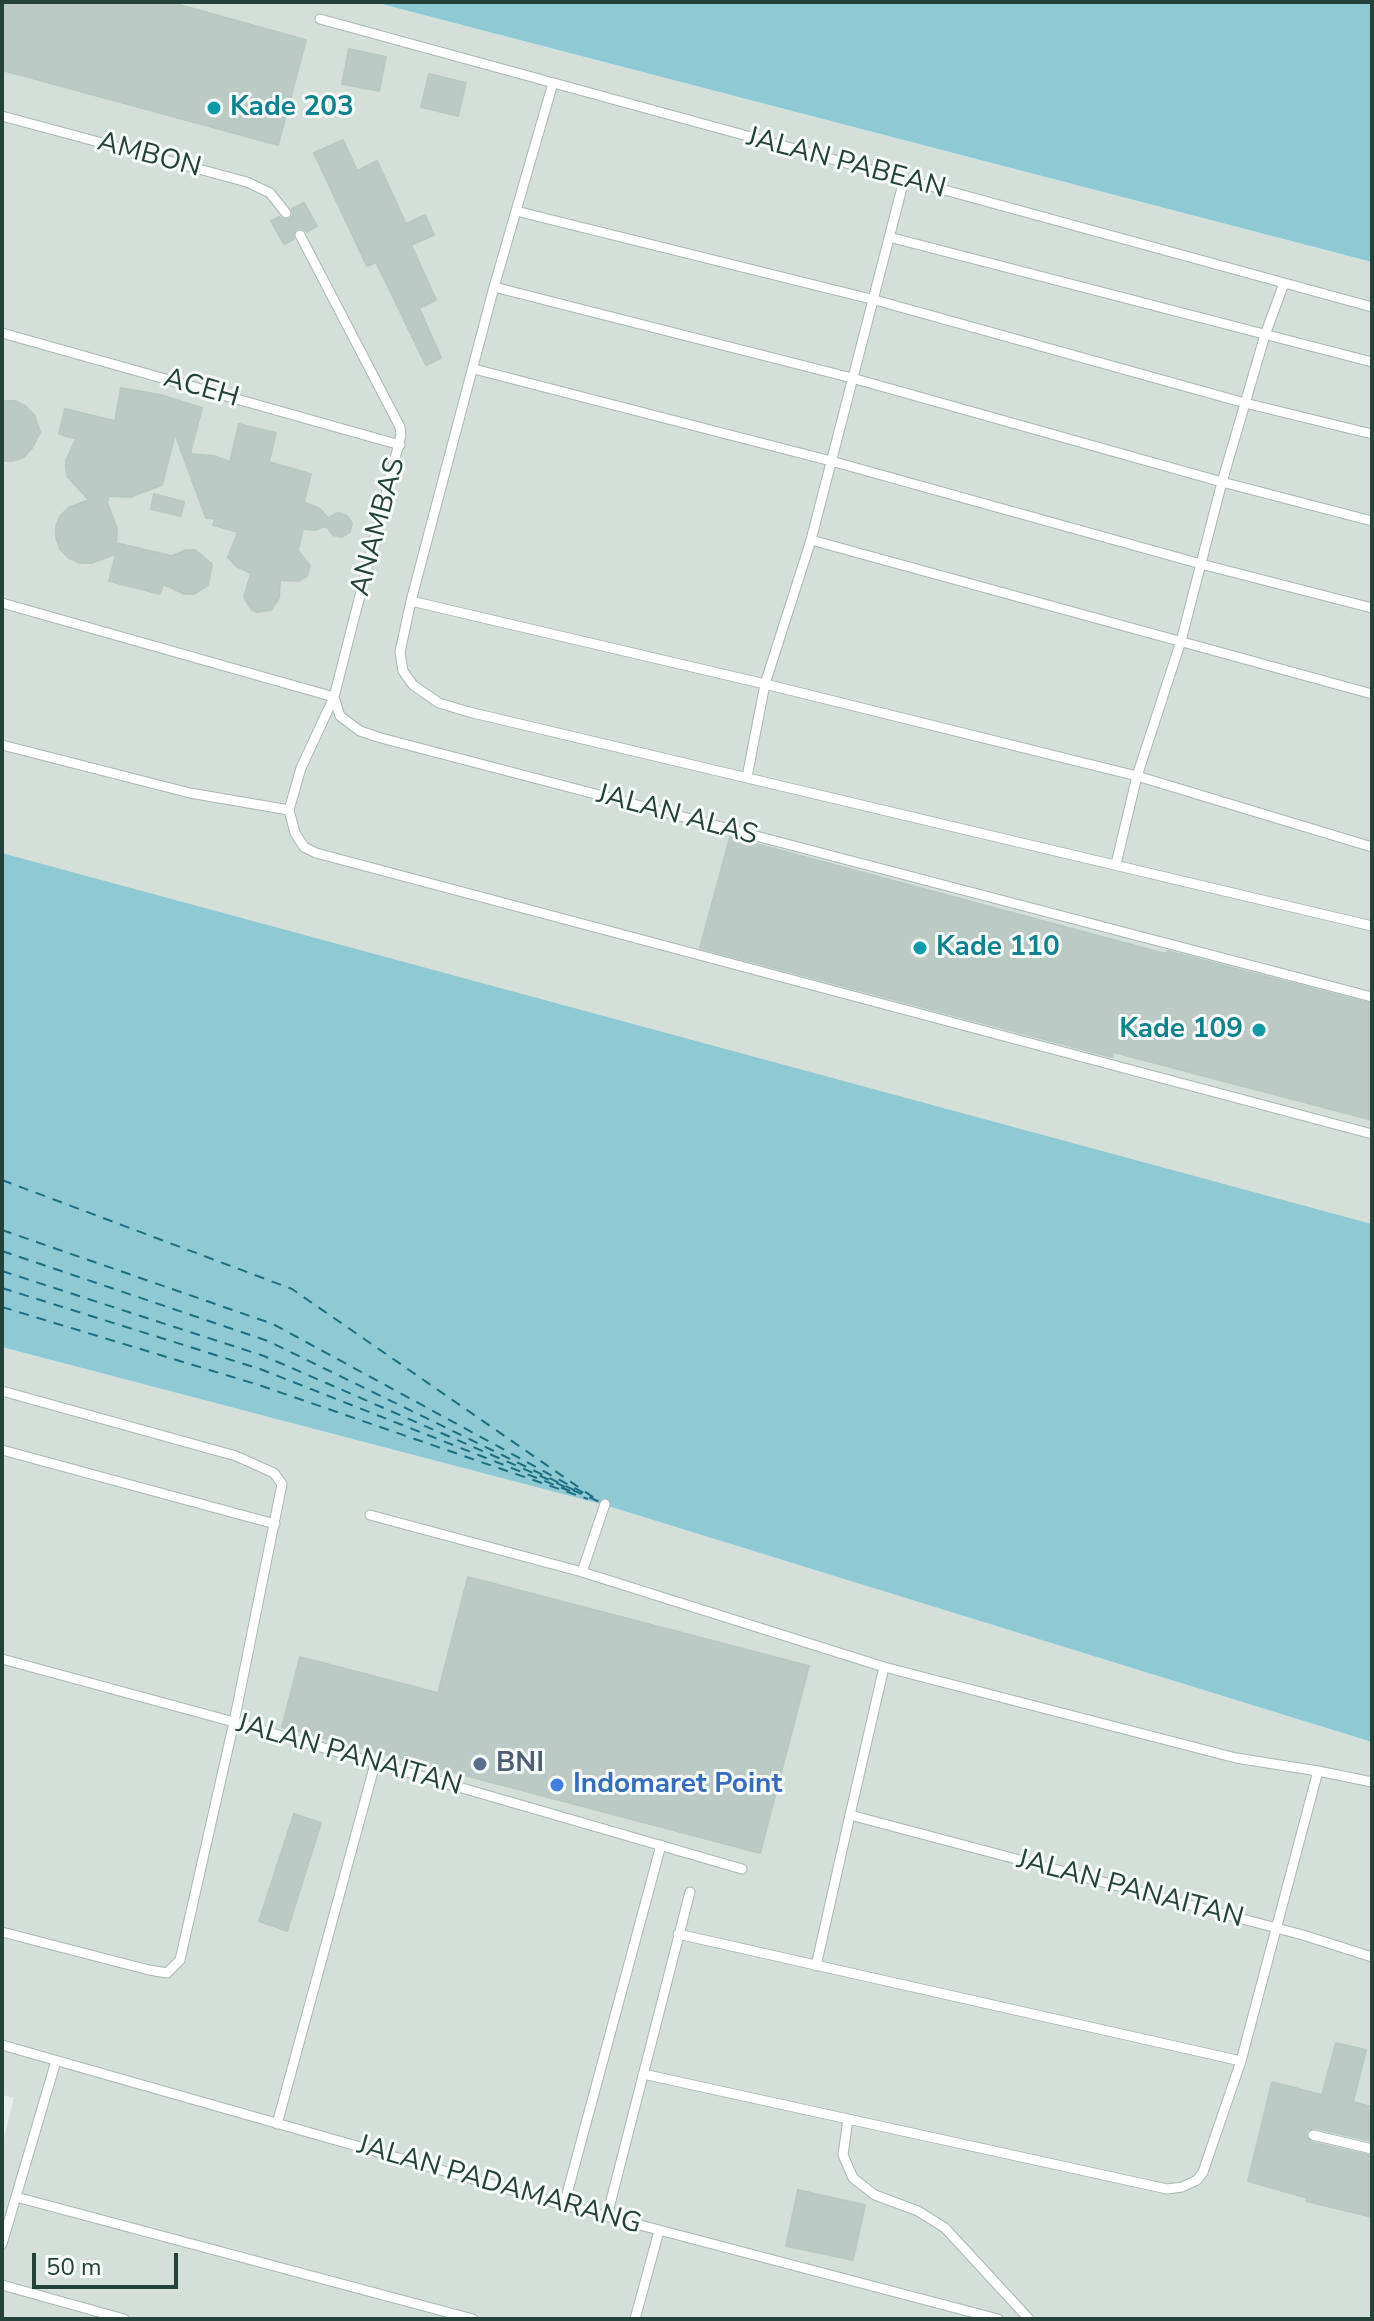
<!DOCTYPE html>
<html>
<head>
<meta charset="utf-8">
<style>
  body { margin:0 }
  #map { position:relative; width:1374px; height:2321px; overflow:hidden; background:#e6efeb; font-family:"Nunito Sans",sans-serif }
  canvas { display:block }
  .frame { position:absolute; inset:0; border:4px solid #24423a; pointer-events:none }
  .scale { position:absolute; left:32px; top:2253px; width:146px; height:36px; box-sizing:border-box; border:4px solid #24423a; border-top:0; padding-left:10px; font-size:24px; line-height:28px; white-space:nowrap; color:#24423a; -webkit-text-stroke:6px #f7fbf9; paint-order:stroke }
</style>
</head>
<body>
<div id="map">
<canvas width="1374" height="2321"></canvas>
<div class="frame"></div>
<div class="scale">50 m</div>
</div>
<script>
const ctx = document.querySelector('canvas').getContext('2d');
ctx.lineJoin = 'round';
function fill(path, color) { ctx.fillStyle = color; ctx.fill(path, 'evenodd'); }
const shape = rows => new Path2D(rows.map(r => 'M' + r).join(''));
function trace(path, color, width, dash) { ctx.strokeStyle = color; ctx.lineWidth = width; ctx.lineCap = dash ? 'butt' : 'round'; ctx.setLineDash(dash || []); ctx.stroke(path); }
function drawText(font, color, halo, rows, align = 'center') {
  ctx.font = font + ' "Nunito Sans",sans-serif'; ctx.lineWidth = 6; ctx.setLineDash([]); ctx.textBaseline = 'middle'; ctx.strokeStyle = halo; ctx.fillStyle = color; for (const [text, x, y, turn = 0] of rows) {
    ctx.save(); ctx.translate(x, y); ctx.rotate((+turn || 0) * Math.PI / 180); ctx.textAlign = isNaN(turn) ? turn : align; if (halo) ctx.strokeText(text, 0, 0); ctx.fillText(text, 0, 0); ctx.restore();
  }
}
fill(shape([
  [2,2,374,2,1372,262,1372,1224,2,853],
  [2,1347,605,1504,1372,1742,1372,2319,2,2319,2,2146,14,2098,2,2095]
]), '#d4dfda');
fill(shape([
  [374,2,1372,2,1372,262],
  [2,853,1372,1224,1372,1742,605,1505,2,1347]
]), '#8ec9d4');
trace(shape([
  [2,1180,292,1289,600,1502],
  [2,1230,273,1324,593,1498],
  [2,1251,268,1341,578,1492],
  [2,1271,264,1356,600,1502],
  [2,1288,260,1369,570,1491],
  [2,1307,259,1385,588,1499]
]), '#1c6f80', 2, [10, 8]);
const building = shape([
  [2,2,169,2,306,40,278,145,2,70,2,2],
  [349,49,386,57,379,91,342,84,349,49],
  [429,74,466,83,458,116,421,107,429,74],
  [343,140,357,171,377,161,406,224,425,215,434,235,411,245,436,300,419,308,441,358,426,365,376,262,367,266,314,153,343,140],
  [304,203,317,226,307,232,301,228,296,229,293,234,294,239,284,244,271,221,279,217,284,220,290,219,293,215,292,209,304,203],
  [121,388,161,395,202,408,190,454,214,456,230,462,239,424,276,433,269,462,311,474,304,502,320,509,328,518,338,513,347,516,352,523,350,532,342,537,333,535,326,526,315,530,303,529,298,550,310,566,307,576,299,581,280,580,279,598,271,610,257,612,251,609,244,597,251,573,236,566,228,557,238,532,213,525,215,519,206,518,175,434,162,485,130,497,109,496,107,502,117,529,116,543,172,556,186,550,195,550,212,564,208,585,194,594,185,594,163,584,160,594,109,581,116,554,91,563,80,563,69,558,60,549,56,538,56,526,61,515,70,507,89,500,68,477,66,469,66,461,76,439,59,434,65,409,115,421,121,388],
  [2,401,15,401,25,406,34,415,40,432,32,448,24,457,13,461,2,461,2,401],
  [154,494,184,502,181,516,151,509,154,494],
  [730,837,1166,954,1167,951,1372,1004,1372,1120,1113,1052,1112,1057,700,948,730,837],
  [468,1577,809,1666,760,1853,282,1727,300,1657,438,1693,468,1577],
  [294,1814,321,1823,287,1931,259,1921,294,1814],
  [1336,2043,1366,2050,1353,2102,1372,2107,1372,2141,1314,2128,1307,2130,1306,2136,1311,2142,1372,2156,1372,2217,1306,2201,1307,2198,1248,2181,1272,2082,1322,2095,1336,2043],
  [798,2190,865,2205,853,2260,786,2246,798,2190]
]);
fill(building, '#bbcac4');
trace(building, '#b8c9c2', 2);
const service = shape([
  [320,19,1372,307],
  [553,83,494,287,411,601,400,652,403,671,413,685,439,703,469,712,1372,926],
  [2,116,247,182,270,193,286,213],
  [516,211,875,300,1245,403,1372,434],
  [889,237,1372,362],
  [494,287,852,378,1222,482,1372,521],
  [2,333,400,445],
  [474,369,831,461,1201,564,1372,608],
  [811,540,1372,694],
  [411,601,765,684,1137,776,1372,847],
  [2,603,334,697,340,716,360,731,381,738,1372,997],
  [2,745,190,793,289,810,301,768,334,697,401,435,400,427,300,235],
  [747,777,765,684,811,540,904,180],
  [289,810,295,833,304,847,316,853,1372,1134],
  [1116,864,1137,776,1181,641,1222,482,1265,335,1284,283],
  [2,1391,236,1456,274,1473,282,1484,234,1722,180,1960,167,1973,149,1970,2,1932],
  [2,1450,275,1524],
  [370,1515,582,1572,884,1667,850,1815,1303,1935,1372,1957],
  [582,1572,605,1504],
  [2,1659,234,1722,742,1869],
  [884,1667,1236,1758,1318,1771,1241,2061],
  [1318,1771,1372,1782],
  [816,1966,850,1815],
  [2,2045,564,2205,998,2319],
  [643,2074,1167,2189,1182,2187,1197,2180,1203,2172,1241,2061,678,1934],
  [848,2119,843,2155,853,2178,875,2195,918,2211,945,2228,1029,2319],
  [277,2124,375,1764],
  [1313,2135,1372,2149],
  [16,2197,473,2319],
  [564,2205,661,1845],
  [607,2216,690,1892],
  [2,2244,56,2061],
  [2,2285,124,2319],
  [635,2319,659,2231]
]);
trace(service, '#a8b8b2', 11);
trace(service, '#fff', 9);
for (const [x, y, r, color] of [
  [214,108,8,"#0f9aa8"],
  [920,948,8,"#0f9aa8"],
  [1259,1030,8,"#0f9aa8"],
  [480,1764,8,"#5c6f8a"],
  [557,1785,8,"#3f7fe0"]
]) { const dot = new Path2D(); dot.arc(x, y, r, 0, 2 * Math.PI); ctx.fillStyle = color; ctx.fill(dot); trace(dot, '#f7fbf9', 3); }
drawText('bold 28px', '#0d838f', '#f7fbf9', [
  ["Kade 203",230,108],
  ["Kade 110",936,948],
  ["Kade 109",1243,1030,"right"]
], 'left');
drawText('28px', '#24423a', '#f7fbf9', [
  ["AMBON",149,156,15],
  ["JALAN PABEAN",846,164,15],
  ["ACEH",201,389,16],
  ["ANAMBAS",379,527,-75],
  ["JALAN ALAS",677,816,15],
  ["JALAN PANAITAN",349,1756,16],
  ["JALAN PANAITAN",1130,1890,15],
  ["JALAN PADAMARANG",499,2186,16]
]);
drawText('bold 28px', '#4e5e75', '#f7fbf9', [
  ["BNI",496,1764]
], 'left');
drawText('bold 28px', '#366cbe', '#f7fbf9', [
  ["Indomaret Point",573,1785]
], 'left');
</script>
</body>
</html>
